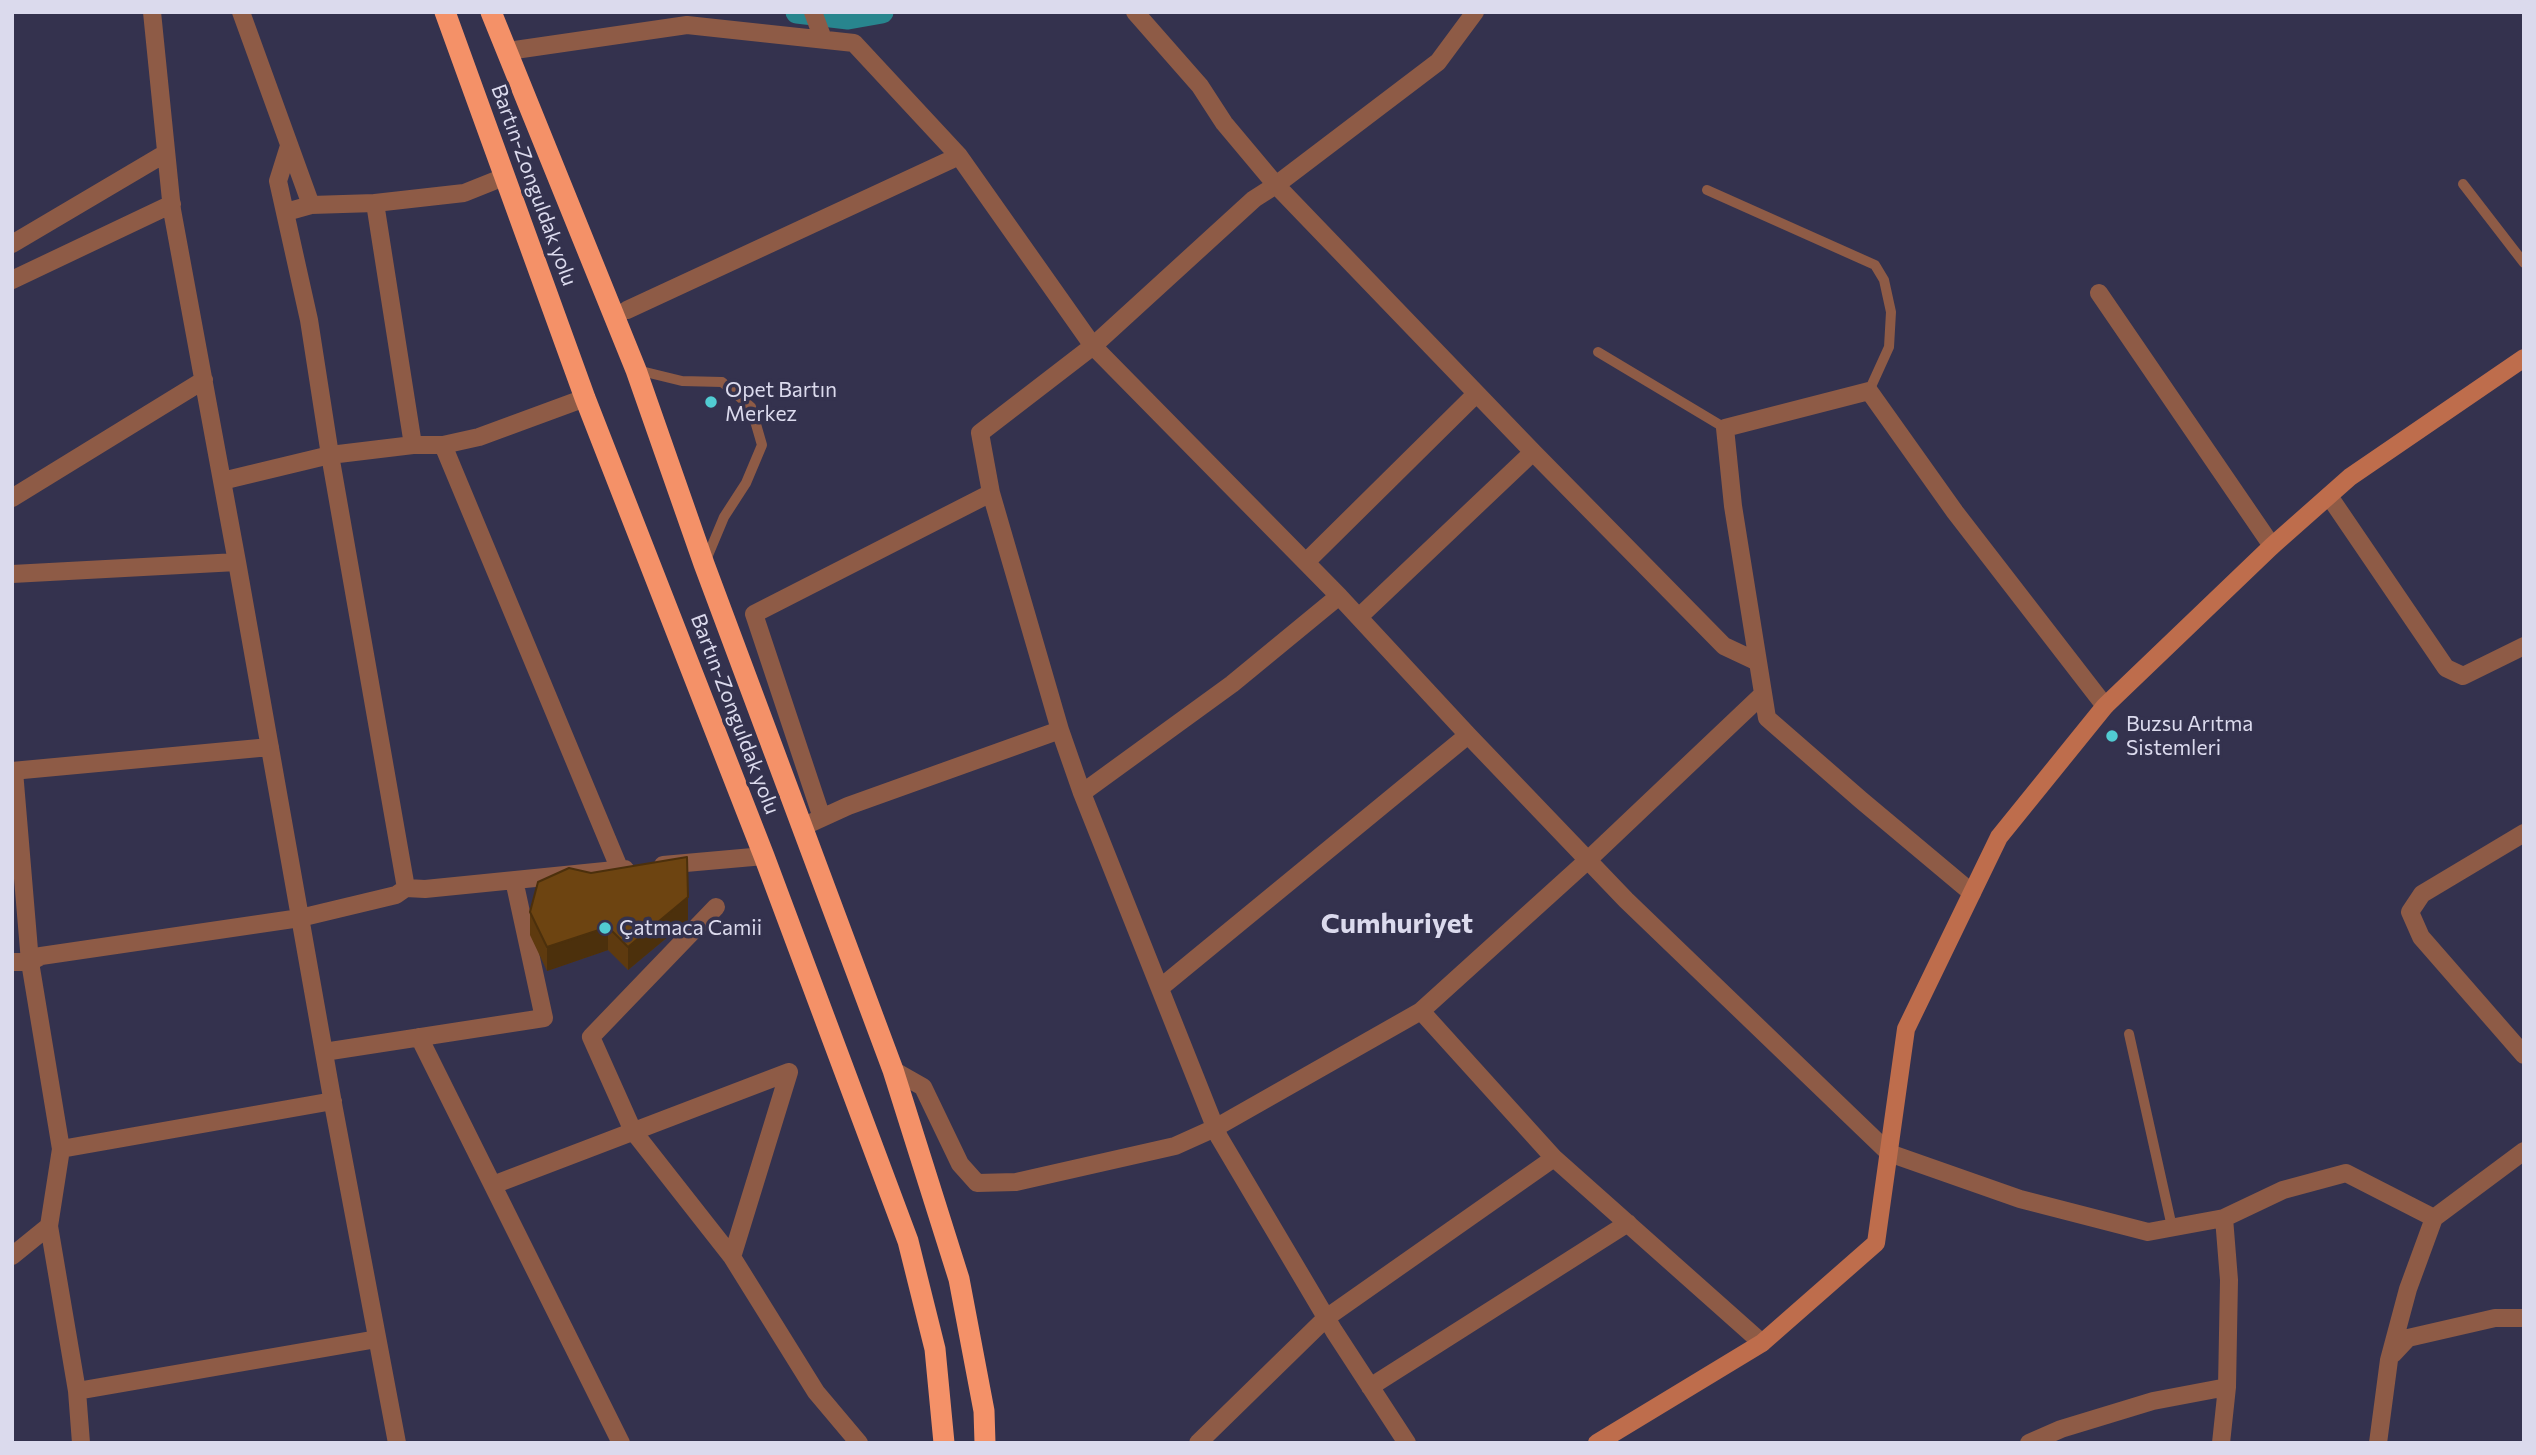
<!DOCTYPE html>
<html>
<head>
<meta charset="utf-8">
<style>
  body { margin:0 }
  #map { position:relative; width:2536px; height:1455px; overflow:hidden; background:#34324e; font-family:Commissioner,sans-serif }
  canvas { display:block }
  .frame { position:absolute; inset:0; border:14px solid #dbdaed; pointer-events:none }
</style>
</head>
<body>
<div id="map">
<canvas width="2536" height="1455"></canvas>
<div class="frame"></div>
</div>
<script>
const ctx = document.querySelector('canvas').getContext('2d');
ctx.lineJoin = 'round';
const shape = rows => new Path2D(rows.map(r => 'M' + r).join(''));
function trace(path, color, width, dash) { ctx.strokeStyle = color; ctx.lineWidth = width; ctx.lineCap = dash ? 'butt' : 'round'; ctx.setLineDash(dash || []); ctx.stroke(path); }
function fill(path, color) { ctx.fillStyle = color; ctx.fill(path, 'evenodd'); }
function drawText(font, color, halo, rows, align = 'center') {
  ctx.font = font + ' Commissioner,sans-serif'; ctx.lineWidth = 7; ctx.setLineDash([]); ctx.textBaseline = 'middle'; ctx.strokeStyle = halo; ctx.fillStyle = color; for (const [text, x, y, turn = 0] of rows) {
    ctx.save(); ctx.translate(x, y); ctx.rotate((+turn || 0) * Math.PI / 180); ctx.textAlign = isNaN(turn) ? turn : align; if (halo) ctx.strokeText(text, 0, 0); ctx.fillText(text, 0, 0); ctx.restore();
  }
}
trace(shape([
  [797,12,848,18,882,12]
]), '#28858e', 23);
trace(shape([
  [2463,184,2524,263],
  [1707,190,1875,265,1884,280,1891,312,1889,347,1869,391],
  [1598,352,1725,428],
  [637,370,682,381,722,382,751,407,762,445,746,483,724,517,706,560],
  [2129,1034,2172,1227]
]), '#8e5b46', 10);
trace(shape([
  [152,12,172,210,237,562,334,1109,397,1443],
  [241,12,311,205],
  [813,12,823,39],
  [1135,12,1200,86,1224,123,1276,185,1533,452,1724,646,1758,662],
  [508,51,687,25,854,43,959,156,1093,346,1339,596,1468,735,1626,900,1889,1153,2020,1199,2148,1232,2224,1218,2283,1190,2346,1173,2434,1218],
  [289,146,278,181,309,320,330,455,406,888],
  [375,203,413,445],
  [286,212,311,205,375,203,464,193,504,177],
  [12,244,166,153],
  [12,280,172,204],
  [2099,293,2272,546],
  [627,310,959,156],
  [443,445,620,870],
  [222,481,330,455,413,445,443,445,479,437,585,398],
  [2329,496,2446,668,2463,676,2524,646],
  [12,498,204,380],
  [1306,562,1476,394],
  [12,574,237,562],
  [1359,617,1533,452],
  [1060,730,991,493,980,433,1093,346,1254,199,1276,185,1438,62,1475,12],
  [12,771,270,747],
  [1082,793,1219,1137,1334,1331,1407,1443],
  [822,818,754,614,991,493],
  [802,827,848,806,1060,730,1082,793,1232,684,1339,596],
  [2524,833,2422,894,2410,912,2421,937,2524,1055],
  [663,865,764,856],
  [1972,893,1861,800,1767,718,1733,506,1725,428,1869,391,1955,512,2105,706],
  [716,907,591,1037,633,1131,732,1257,816,1392,859,1443],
  [12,962,30,962,41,956,300,918,396,895,406,888,425,889,625,869],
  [1160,988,1468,735],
  [1421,1011,1589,859,1763,694],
  [419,1037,621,1443],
  [324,1052,544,1018,514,880],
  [893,1070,923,1087,960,1164,977,1183,1016,1182,1175,1146,1215,1128,1421,1011,1554,1158],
  [61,1149,333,1101],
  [493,1185,789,1072],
  [49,1226,77,1391,81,1443],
  [12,1256,49,1226,61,1149,30,962,14,771],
  [732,1257,789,1072],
  [2393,1354,2408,1338,2495,1318,2524,1318],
  [1370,1387,1628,1223],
  [77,1391,377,1339],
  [1198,1443,1326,1318,1554,1158,1762,1343],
  [2029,1443,2061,1429,2153,1401,2227,1387],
  [2221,1443,2227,1387,2229,1280,2224,1218],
  [2378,1443,2389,1360,2408,1289,2434,1218,2524,1151]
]), '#8e5b46', 18);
trace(shape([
  [1597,1443,1762,1343,1876,1243,1906,1029,1999,837,2105,706,2272,546,2350,477,2524,358]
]), '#be6d4c', 18);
trace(shape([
  [445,12,585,398,764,856,908,1241,935,1349,944,1443],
  [491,12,636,370,704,564,893,1070,959,1279,984,1411,985,1443]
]), '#f49168', 21);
fill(shape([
  [530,912,688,920,628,970,608,950,547,971,530,935]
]), '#5e3a0f');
fill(shape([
  [688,897,688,920,628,970,628,947],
  [608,927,608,950,547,971,547,947]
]), '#4c300c');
const building = shape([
  [687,857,688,897,628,947,608,927,547,947,530,912,538,882,569,868,591,873,687,857]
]);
fill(building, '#6d4411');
trace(building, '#4c300c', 2);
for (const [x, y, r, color] of [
  [711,402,7,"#51ccd2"],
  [2112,736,7,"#51ccd2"],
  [605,928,7,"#51ccd2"]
]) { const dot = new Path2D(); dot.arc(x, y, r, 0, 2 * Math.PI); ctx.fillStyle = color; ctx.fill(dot); trace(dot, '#34324e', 2.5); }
drawText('21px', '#dbdaed', '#34324e', [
  ["Bartın-Zonguldak yolu",534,185,70],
  ["Bartın-Zonguldak yolu",735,714,69]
]);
drawText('21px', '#dbdaed', '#34324e', [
  ["Opet Bartın",725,390],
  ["Merkez",725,414],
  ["Buzsu Arıtma",2126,724],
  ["Sistemleri",2126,748],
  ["Çatmaca Camii",619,928]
], 'left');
drawText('bold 28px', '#dbdaed', '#34324e', [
  ["Cumhuriyet",1397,924]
]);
</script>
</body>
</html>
